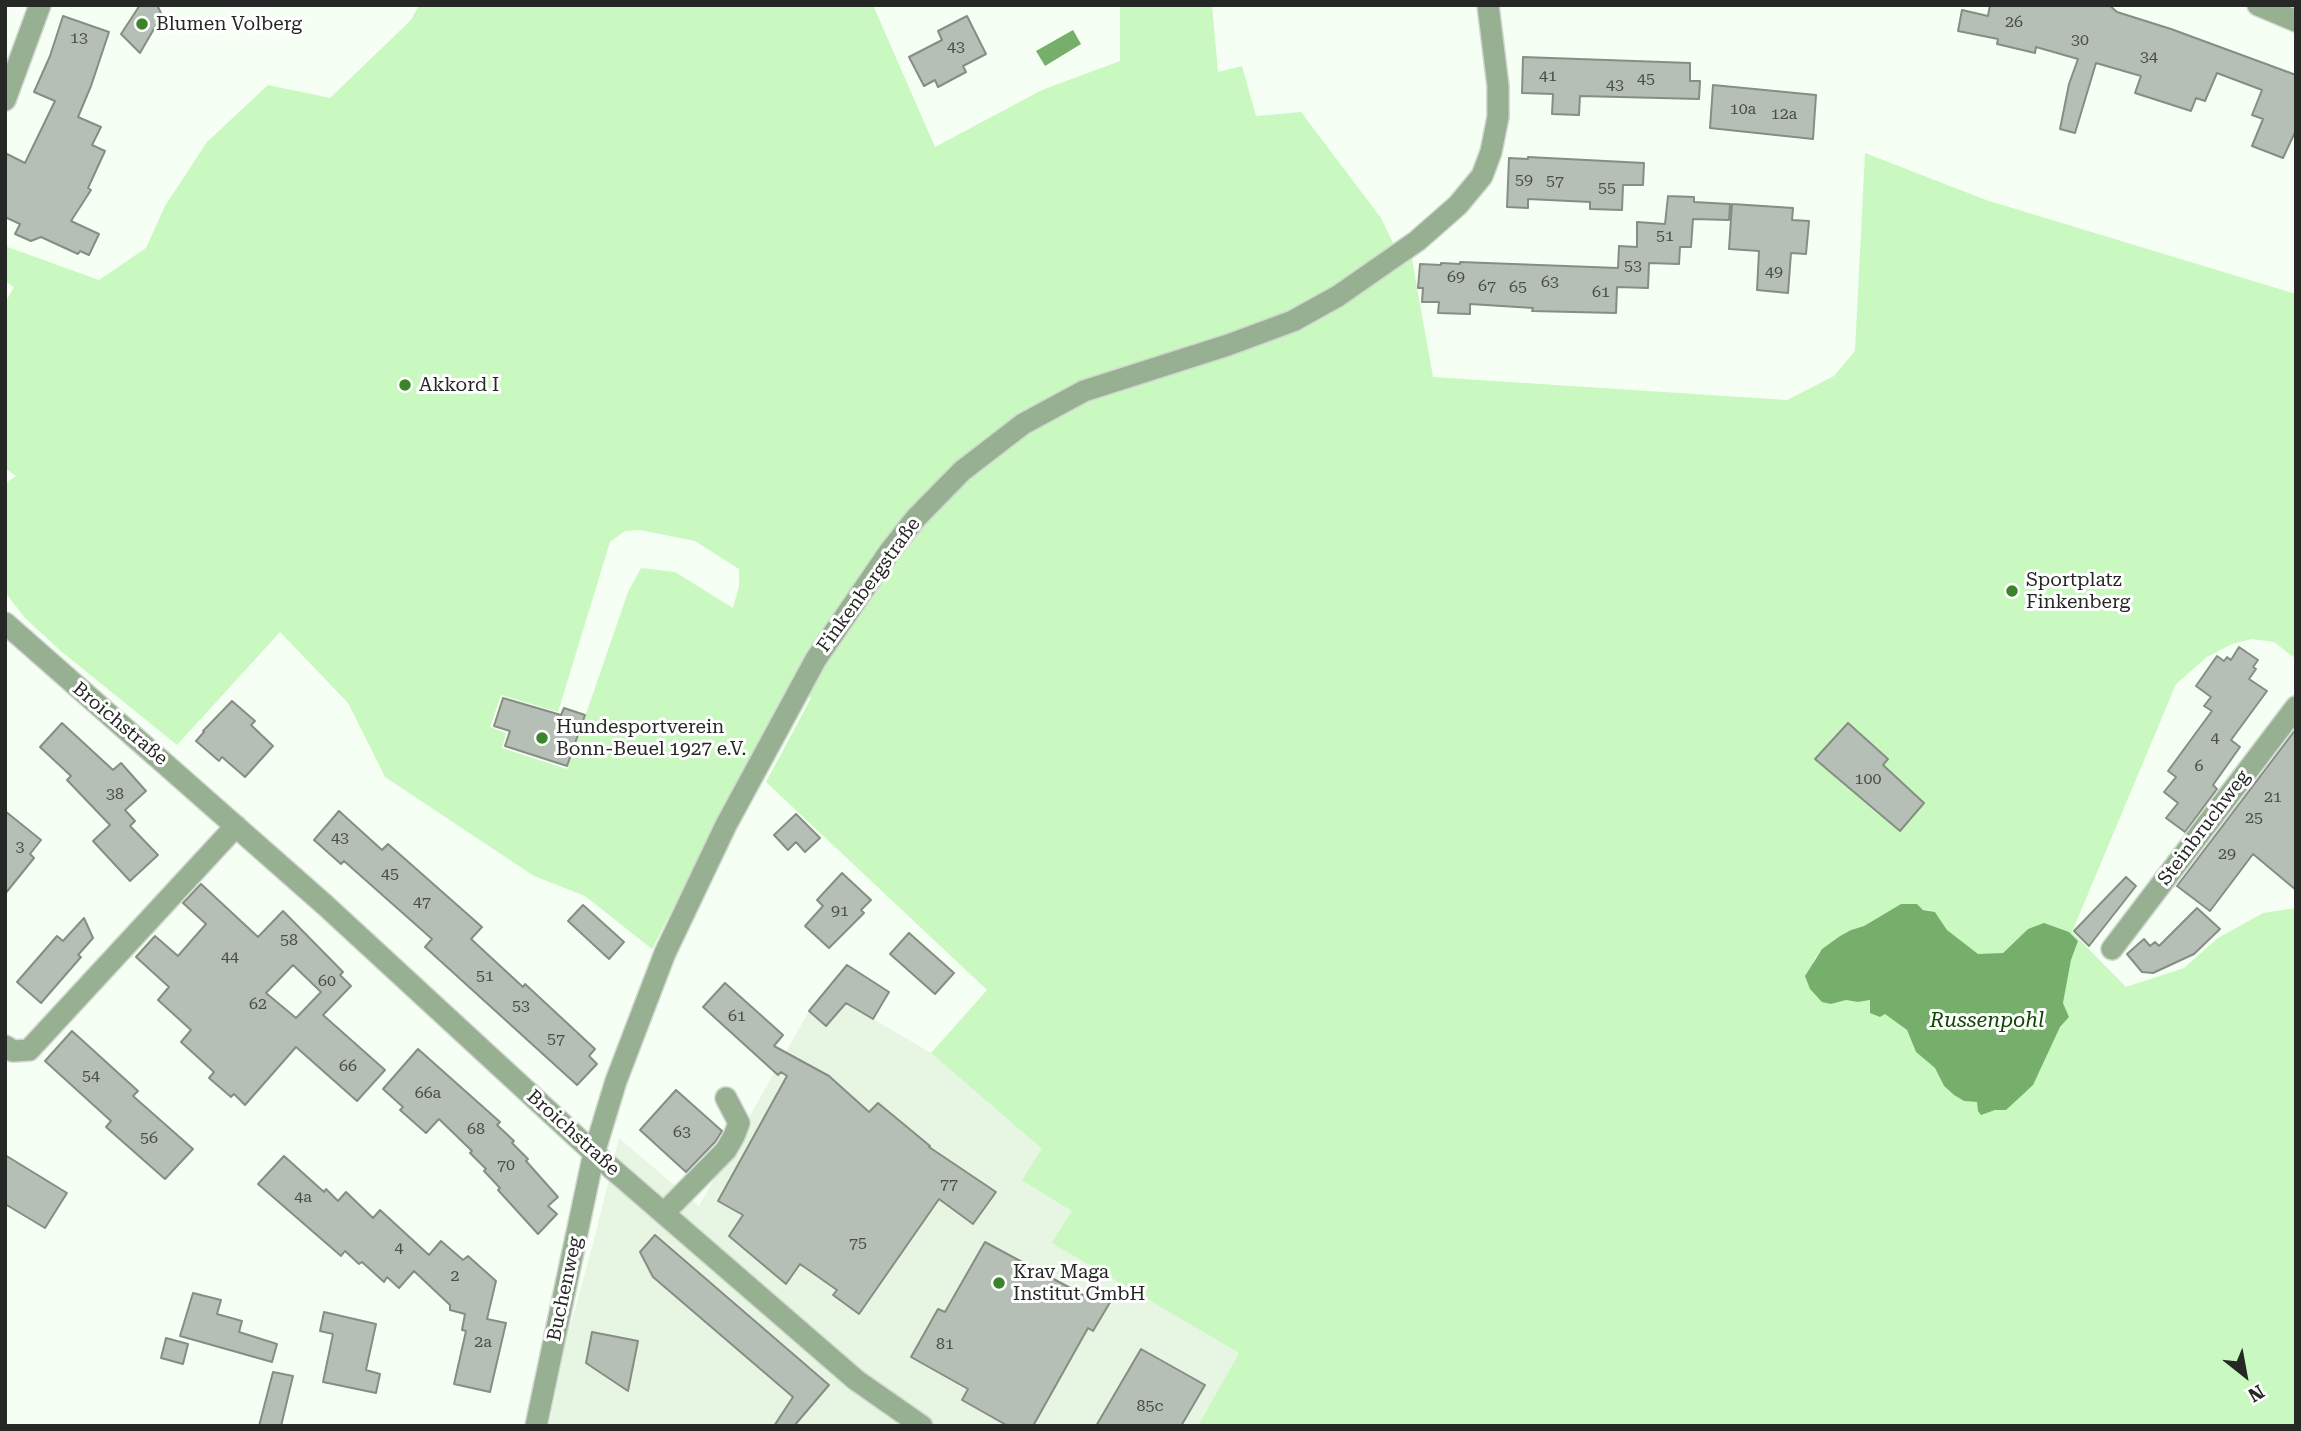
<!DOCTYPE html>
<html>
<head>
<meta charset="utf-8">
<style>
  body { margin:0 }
  #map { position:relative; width:2301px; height:1431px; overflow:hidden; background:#f6fff4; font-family:"Roboto Serif",serif }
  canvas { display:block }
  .frame { position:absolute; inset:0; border:7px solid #252824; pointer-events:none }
  .north { position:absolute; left:2210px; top:1340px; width:70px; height:70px; -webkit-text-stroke:5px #fff; paint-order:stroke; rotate:149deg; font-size:19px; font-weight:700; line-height:28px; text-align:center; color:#252824 }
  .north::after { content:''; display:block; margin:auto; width:24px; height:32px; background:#252824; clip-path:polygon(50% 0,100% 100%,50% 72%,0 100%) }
</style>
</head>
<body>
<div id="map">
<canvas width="2301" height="1431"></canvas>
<div class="frame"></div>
<div class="north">N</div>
</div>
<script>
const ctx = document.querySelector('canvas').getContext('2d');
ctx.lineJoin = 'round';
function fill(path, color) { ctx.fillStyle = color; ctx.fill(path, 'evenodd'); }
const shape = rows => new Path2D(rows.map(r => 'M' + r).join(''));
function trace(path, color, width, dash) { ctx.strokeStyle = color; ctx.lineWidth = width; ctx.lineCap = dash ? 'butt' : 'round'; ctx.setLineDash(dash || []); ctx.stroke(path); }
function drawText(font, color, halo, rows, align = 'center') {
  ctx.font = font + ' "Roboto Serif",serif'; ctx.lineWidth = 6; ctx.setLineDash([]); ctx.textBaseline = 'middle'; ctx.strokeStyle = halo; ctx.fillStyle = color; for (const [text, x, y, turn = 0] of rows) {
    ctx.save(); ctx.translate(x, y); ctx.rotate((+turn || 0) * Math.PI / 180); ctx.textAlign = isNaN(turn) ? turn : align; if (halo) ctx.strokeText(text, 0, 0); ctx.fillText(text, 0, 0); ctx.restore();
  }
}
fill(shape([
  [846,1003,931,1053,1042,1149,1073,1211,1053,1243,1239,1353,1199,1424,1202,1426,549,1426,565,1346,595,1236,619,1138,699,1206,809,1011]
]), '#e7f5e3');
fill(shape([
  [419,5,873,5,935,147,1042,90,1120,61,1120,5,1212,5,1218,72,1242,66,1256,116,1301,112,1381,218,1393,243,1412,259,1433,377,1787,400,1834,376,1855,351,1865,153,1986,200,2296,294,2296,659,2274,642,2252,639,2232,644,2207,657,2176,684,2072,932,2126,987,2184,968,2218,938,2263,913,2296,908,2296,1426,1202,1426,1199,1424,1239,1353,1052,1243,1072,1211,1022,1180,1042,1149,931,1053,987,990,766,782,811,698,792,685,717,822,652,949,585,896,534,876,385,777,348,703,280,632,177,745,62,652,25,618,5,592,5,480,7,482,16,476,5,468,5,303,14,287,5,281,5,246,99,280,146,248,165,206,207,142,268,85,330,98,411,20],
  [640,530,695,541,739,569,739,586,733,608,675,572,641,568,628,592,567,769,502,748,506,733,490,727,501,695,558,712,610,542,625,531],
  [1901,904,1935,912,1947,930,1978,955,2003,953,2028,929,2077,941,2071,960,2063,1003,2069,1017,2060,1027,2045,1057,2006,1110,1979,1107,1977,1102,1964,1101,1954,1095,1944,1086,1935,1068,1916,1052,1907,1030,1870,1000,1858,1002,1846,1000,1831,1004,1813,962,1816,957,1822,949,1840,936,1851,930,1864,926]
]), '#c9f8c0');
fill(shape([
  [1073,30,1081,44,1045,66,1036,51],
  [1901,904,1917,904,1923,910,1935,912,1947,930,1978,954,2003,953,2028,929,2044,923,2069,932,2078,941,2071,960,2063,1003,2069,1017,2060,1027,2033,1085,2006,1110,1995,1110,1981,1115,1978,1111,1977,1102,1964,1101,1954,1095,1944,1086,1935,1068,1916,1052,1907,1030,1885,1014,1880,1017,1870,1013,1870,1000,1858,1002,1846,1000,1831,1004,1822,1002,1810,989,1805,976,1822,949,1840,936,1851,930,1864,926]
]), '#76af6b');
const building = shape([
  [140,5,157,5,162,15,140,53,121,34,140,5],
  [1990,5,2109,5,2117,12,2171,29,2296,75,2296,130,2283,158,2252,146,2263,119,2252,115,2262,90,2217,73,2205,101,2196,98,2191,111,2135,93,2141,76,2096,63,2075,133,2060,129,2069,84,2078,59,2036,47,2035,53,1997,44,1998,39,1958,31,1962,10,1988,16,1990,5],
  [63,16,109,32,91,86,78,117,101,127,92,145,105,151,88,188,91,190,71,221,99,234,89,255,80,251,78,254,41,237,31,241,15,234,20,224,5,217,5,153,25,163,55,101,34,92,50,56,63,16],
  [967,16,986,54,963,66,966,72,938,87,935,80,924,86,909,57,942,40,938,31,967,16],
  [1523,57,1690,63,1690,81,1700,81,1699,99,1580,96,1579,115,1552,114,1553,94,1522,93,1523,57],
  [1713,85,1816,95,1813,139,1710,128,1713,85],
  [1528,157,1644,163,1643,185,1623,185,1622,210,1590,209,1590,202,1528,199,1528,208,1507,207,1509,158,1528,159,1528,157],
  [1668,196,1694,197,1694,202,1730,204,1729,220,1693,219,1691,247,1680,247,1679,264,1649,263,1648,288,1617,287,1616,313,1532,311,1533,308,1470,304,1470,314,1438,313,1439,302,1422,302,1423,288,1418,288,1420,264,1441,265,1441,263,1460,264,1460,262,1618,268,1619,246,1637,247,1637,222,1665,224,1668,196],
  [1732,204,1793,208,1792,220,1809,221,1806,254,1791,253,1788,293,1757,290,1759,251,1729,249,1732,204],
  [2239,647,2258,660,2253,667,2256,669,2249,679,2267,691,2231,740,2240,747,2213,785,2217,789,2185,832,2166,818,2178,803,2164,792,2176,777,2168,771,2212,711,2204,706,2211,697,2196,686,2217,656,2224,661,2227,657,2231,660,2239,647],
  [503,698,561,715,564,708,585,715,567,766,505,746,510,731,494,726,503,698],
  [232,701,255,721,251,725,273,746,245,777,222,757,219,761,196,741,204,732,203,731,232,701],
  [62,723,113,770,121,763,146,791,125,810,135,821,130,826,158,855,130,881,93,841,110,825,67,780,71,776,40,747,62,723],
  [1848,723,1888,759,1883,765,1924,803,1900,831,1815,759,1848,723],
  [2296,729,2296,890,2253,854,2210,911,2177,886,2296,729],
  [5,811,41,840,30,854,34,858,5,894,5,811],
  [339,811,382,850,388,844,482,927,471,939,523,987,525,984,595,1049,589,1056,597,1064,577,1085,425,947,432,939,344,861,341,864,314,840,339,811],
  [796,814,820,838,805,852,796,842,788,850,774,835,796,814],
  [842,873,871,900,861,910,864,913,829,948,805,926,823,906,817,900,842,873],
  [2126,877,2136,886,2089,946,2074,931,2126,877],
  [201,884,258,937,283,911,343,972,340,975,351,986,323,1015,385,1070,357,1101,296,1047,245,1105,234,1094,231,1097,209,1078,214,1072,181,1042,191,1030,158,1000,169,987,136,957,155,936,178,956,206,924,183,903,201,884],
  [293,965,321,992,296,1018,266,993,293,965],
  [583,905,624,942,609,959,568,921,583,905],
  [2197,908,2220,929,2194,954,2153,973,2142,972,2127,954,2144,939,2150,946,2155,942,2159,946,2197,908],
  [84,918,93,938,78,955,81,957,41,1003,17,982,57,936,63,941,84,918],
  [909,933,954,973,935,994,890,954,909,933],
  [847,965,889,992,873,1019,846,1003,826,1026,809,1011,847,965],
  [725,983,783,1035,774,1046,829,1076,869,1112,878,1103,930,1146,929,1147,996,1192,973,1224,939,1199,859,1314,833,1295,837,1290,800,1264,786,1284,729,1236,743,1215,718,1201,787,1076,781,1072,778,1075,703,1007,725,983],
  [72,1031,138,1091,133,1096,193,1149,165,1179,106,1127,111,1121,45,1061,72,1031],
  [418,1049,500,1122,497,1125,514,1141,512,1143,528,1159,526,1161,558,1197,548,1206,557,1214,538,1234,498,1190,500,1188,484,1171,486,1169,470,1153,472,1151,439,1119,426,1133,400,1110,403,1107,383,1089,418,1049],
  [676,1090,722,1131,715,1142,686,1172,640,1130,676,1090],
  [5,1155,67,1193,45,1228,5,1204,5,1155],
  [284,1156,324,1192,326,1189,338,1201,346,1192,373,1218,380,1210,429,1255,441,1241,463,1260,468,1256,496,1281,487,1319,506,1323,490,1392,454,1384,466,1331,462,1330,465,1314,450,1310,450,1305,414,1271,399,1288,387,1277,384,1282,362,1262,359,1264,345,1251,341,1256,258,1184,284,1156],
  [655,1235,829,1385,794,1426,774,1426,793,1397,653,1277,640,1252,655,1235],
  [985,1242,1087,1297,1092,1287,1112,1299,1093,1331,1088,1328,1033,1426,1008,1426,962,1400,968,1389,911,1357,938,1309,945,1312,985,1242],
  [193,1293,221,1300,217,1314,242,1321,239,1332,277,1344,272,1362,180,1336,193,1293],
  [324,1312,376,1324,366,1370,380,1374,376,1393,323,1382,333,1334,320,1331,324,1312],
  [592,1332,638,1341,628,1391,586,1363,592,1332],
  [166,1338,188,1344,183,1364,161,1358,166,1338],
  [1141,1349,1205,1385,1181,1426,1096,1426,1141,1349],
  [273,1372,293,1376,281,1426,259,1426,273,1372]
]);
fill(building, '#b6bfb5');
trace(building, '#868e84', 2);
const minor = shape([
  [2258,5,2296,21],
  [5,100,40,5],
  [5,623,325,905,594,1153,856,1380,922,1426],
  [2112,949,2296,707],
  [5,1046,13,1051,29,1050,236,826],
  [664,1213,726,1150,734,1136,739,1123,726,1098],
  [536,1426,594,1153,616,1081,665,953,726,825,816,659,890,551,916,518,962,471,1023,424,1084,391,1228,345,1293,321,1338,296,1417,241,1458,205,1482,176,1491,152,1498,117,1498,86,1488,5]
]);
trace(minor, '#d0d8cf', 24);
trace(minor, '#97b092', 21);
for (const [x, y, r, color] of [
  [142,24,7,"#3b842a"],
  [405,385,7,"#3b842a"],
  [2012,591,7,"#3b842a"],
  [542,738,7,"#3b842a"],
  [999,1283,7,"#3b842a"]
]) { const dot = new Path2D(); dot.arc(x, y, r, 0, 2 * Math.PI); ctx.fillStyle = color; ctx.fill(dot); trace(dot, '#fff', 2.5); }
drawText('16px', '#494e48', null, [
  ["26",2014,22],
  ["13",79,38],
  ["30",2080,40],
  ["43",956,47],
  ["34",2149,57],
  ["41",1548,76],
  ["45",1646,79],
  ["43",1615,85],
  ["10a",1743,109],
  ["12a",1784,114],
  ["59",1524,180],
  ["57",1555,181],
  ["55",1607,188],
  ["51",1665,236],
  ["53",1633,266],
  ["49",1774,272],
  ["69",1456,277],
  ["63",1550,282],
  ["67",1487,286],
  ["65",1518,287],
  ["61",1601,292],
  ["4",2215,738],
  ["6",2199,766],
  ["100",1868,779],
  ["38",115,794],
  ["21",2273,797],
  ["25",2254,818],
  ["43",340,838],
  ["3",20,847],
  ["29",2227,854],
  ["45",390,874],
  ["47",422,902],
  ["91",840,911],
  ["58",289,940],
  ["44",230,957],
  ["51",485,976],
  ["60",327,981],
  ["62",258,1004],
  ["53",521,1006],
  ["61",737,1016],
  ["57",556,1039],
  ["66",348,1066],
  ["54",91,1076],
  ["66a",428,1093],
  ["68",476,1129],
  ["63",682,1132],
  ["56",149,1138],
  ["70",506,1165],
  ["77",949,1184],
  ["4a",303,1197],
  ["75",858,1243],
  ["4",399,1248],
  ["2",455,1276],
  ["2a",483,1342],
  ["81",945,1344],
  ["85c",1150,1406]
]);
drawText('19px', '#252824', '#fff', [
  ["Blumen Volberg",156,24],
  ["Akkord I",419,385],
  ["Sportplatz",2026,580],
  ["Finkenberg",2026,602],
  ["Hundesportverein",556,727],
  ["Bonn-Beuel 1927 e.V.",556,749],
  ["Krav Maga",1013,1272],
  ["Institut GmbH",1013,1294]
], 'left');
drawText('19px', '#252824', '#fff', [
  ["Finkenbergstraße",869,585,-54],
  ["Broichstraße",120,724,40],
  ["Steinbruchweg",2204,828,-53],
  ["Broichstraße",573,1133,42],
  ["Buchenweg",565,1289,-78]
]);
drawText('italic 21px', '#104800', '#fff', [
  ["Russenpohl",1987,1021]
]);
</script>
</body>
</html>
